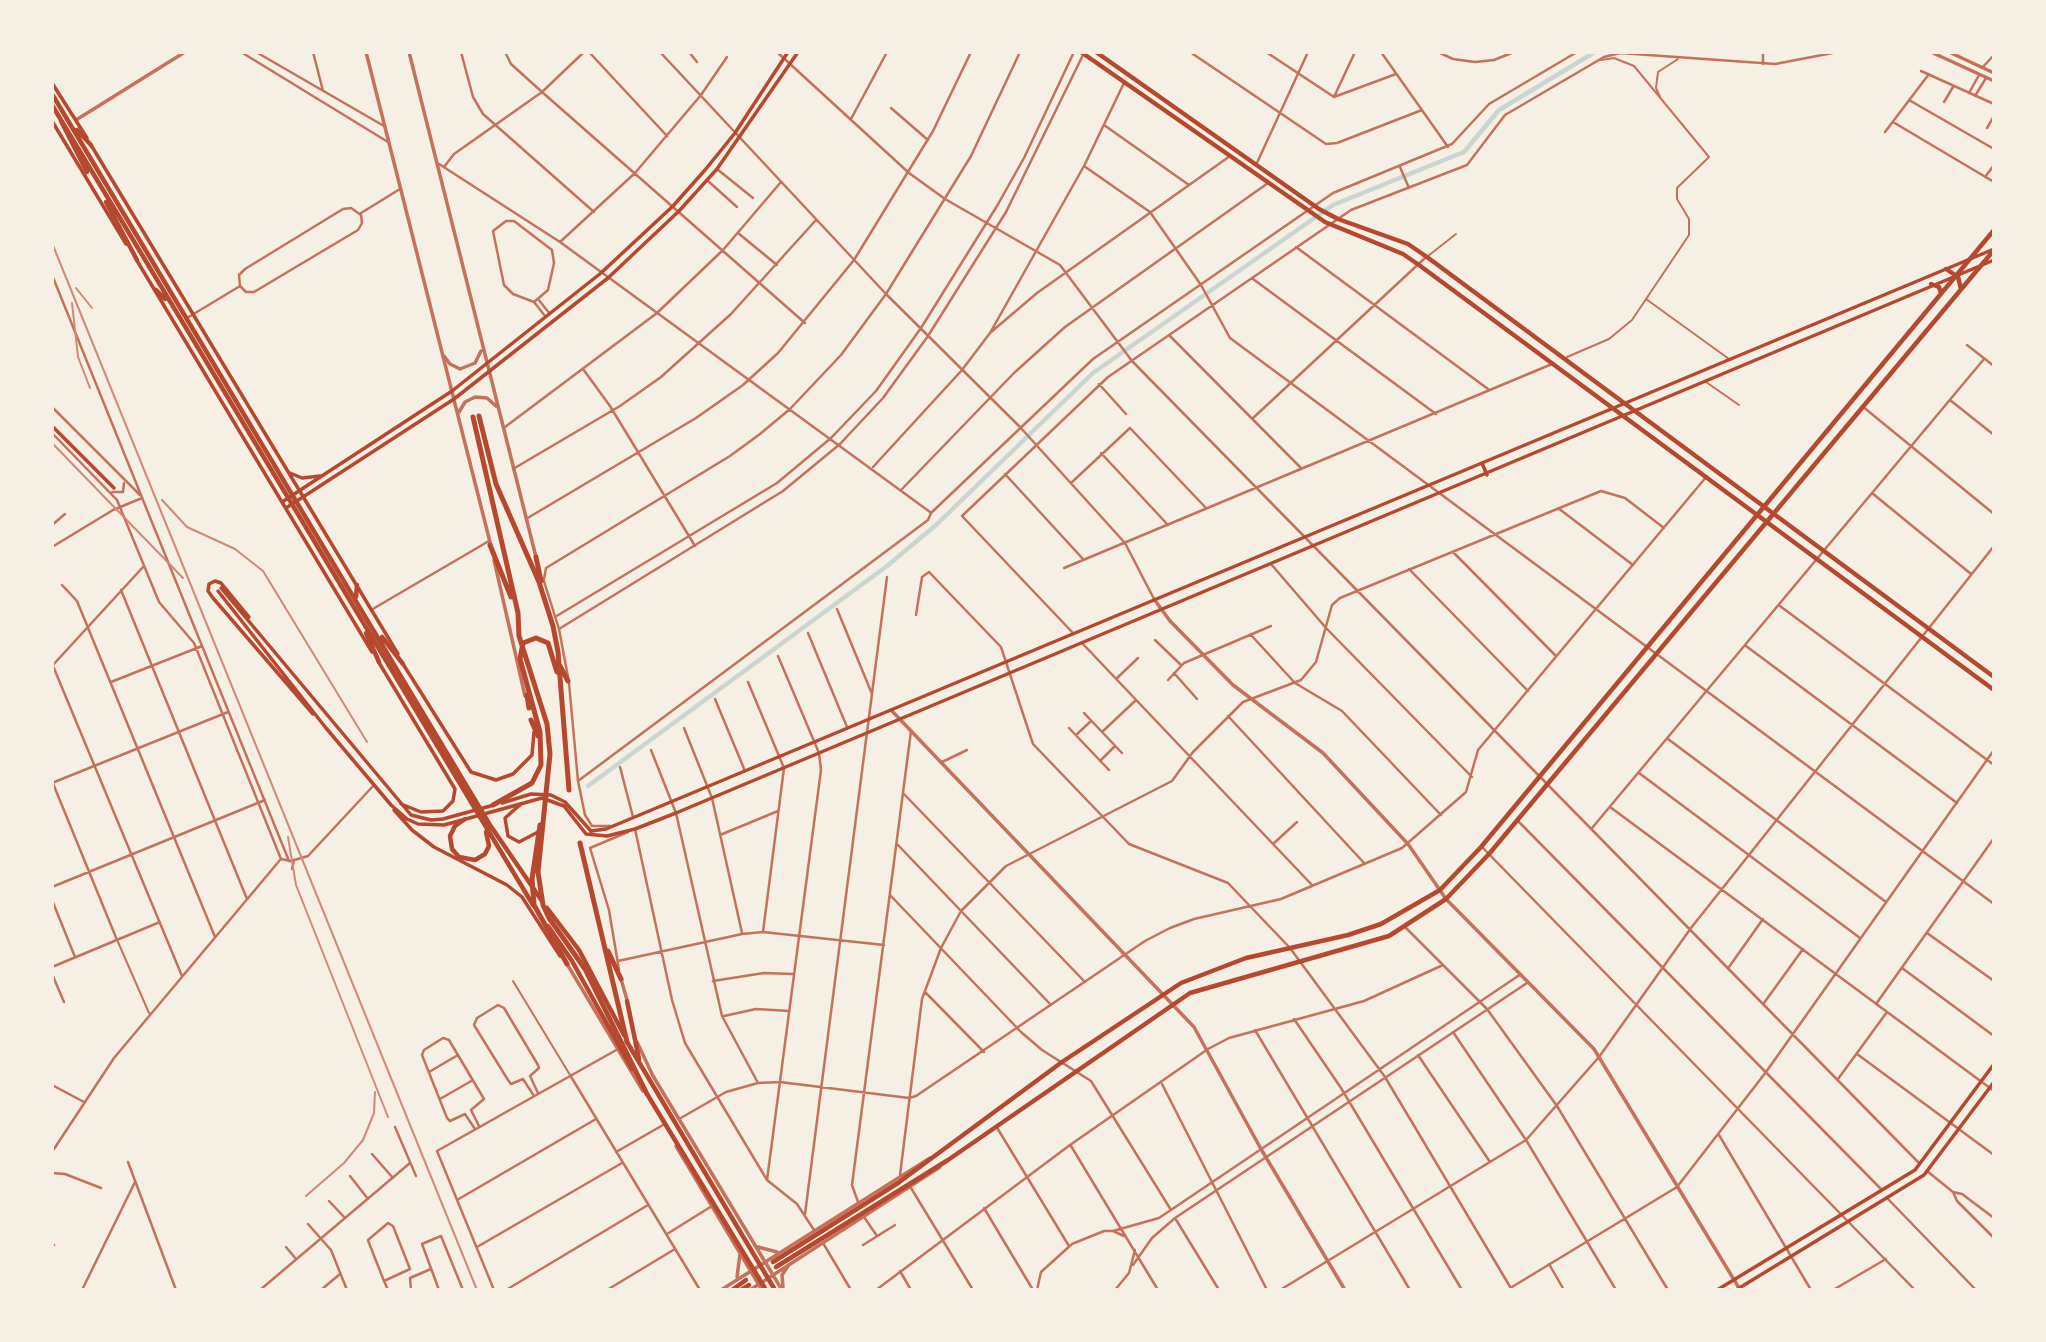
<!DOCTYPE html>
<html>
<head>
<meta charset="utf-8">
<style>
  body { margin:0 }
  #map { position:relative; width:2046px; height:1342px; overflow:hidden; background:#f6efe4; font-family:Overpass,sans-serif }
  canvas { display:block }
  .frame { position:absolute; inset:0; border:54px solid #f6efe4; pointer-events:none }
</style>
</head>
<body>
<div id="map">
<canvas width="2046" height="1342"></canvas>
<div class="frame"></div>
</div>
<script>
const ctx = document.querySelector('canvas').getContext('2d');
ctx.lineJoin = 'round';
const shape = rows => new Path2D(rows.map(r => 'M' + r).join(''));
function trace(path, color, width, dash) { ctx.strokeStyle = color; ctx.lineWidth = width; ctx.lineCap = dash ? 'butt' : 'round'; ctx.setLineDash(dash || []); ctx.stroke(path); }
trace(shape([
  [1761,52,1774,52],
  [588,786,887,566,936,525,1093,373,1333,205,1464,152,1499,110,1595,52]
]), '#c9d6d2', 4.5);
trace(shape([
  [1660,97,1656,88,1658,72,1678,59],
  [1428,256,1456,234],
  [1646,299,1729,359],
  [1567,357,1609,339,1632,320,1689,235,1689,219,1677,199,1677,188,1709,157,1634,66,1614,58,1601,60],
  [1706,382,1739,405],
  [513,981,570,1075]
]), '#c5725c', 2);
trace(shape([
  [118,942,149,1013]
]), '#c5725c', 2);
trace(shape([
  [241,52,388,142],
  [256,52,384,126],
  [313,52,323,91],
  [461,52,473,97,483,114,594,212],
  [505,52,511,64,542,92,805,323],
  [589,52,667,136],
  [660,52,886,294,1020,427,1125,543,1154,599],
  [689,52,697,62],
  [777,52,909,173,945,199,1060,265,1132,361,1919,1163],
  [1190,52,1326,144,1337,143,1422,110],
  [1266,52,1334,97,1396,74],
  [1381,52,1448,147],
  [1438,52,1453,59,1475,62,1494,60,1514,52],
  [1458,52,1493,52],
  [1763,64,1763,52],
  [1982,68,1994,55],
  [1921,71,1994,104],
  [1969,93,1979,75],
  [1975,96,1986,78],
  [1334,97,1355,52],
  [1909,100,1994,149],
  [1944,102,1953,87],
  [891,108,928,140],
  [851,119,887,52],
  [1893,122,1994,182],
  [1104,125,1189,185],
  [1987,128,1994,116],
  [1885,132,1929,74],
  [439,164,560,242,930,512],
  [1256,165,1308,52],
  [1084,166,1150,212,1201,285,1230,338,1994,904],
  [444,167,454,154,542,92,584,52],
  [1400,167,1409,188],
  [717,169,753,198],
  [1985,177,1994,165],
  [708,181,737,207],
  [351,208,361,215,362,223,358,230,254,292,246,292,240,286,239,275,245,269,343,209,351,208],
  [361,213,400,189],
  [738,233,777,265],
  [560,242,635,173,701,95,727,57],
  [1296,247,1488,389],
  [52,275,289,861],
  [1253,279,1436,414],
  [538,299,550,314],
  [534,302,548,290,554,263,552,250,514,221,506,221,493,231,504,285,513,294,534,302,545,316],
  [187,318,240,286],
  [990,333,1084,166,1124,83],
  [1169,335,1301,468],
  [1967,345,1994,366],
  [583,369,610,406,695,546],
  [1099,384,1126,414],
  [1950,400,1994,435],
  [1862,406,1994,514],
  [52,407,140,495],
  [1252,419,1426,257],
  [505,427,657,313,723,250,781,182],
  [52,433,117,500,159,602,194,643,281,859],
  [1101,453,1168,525],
  [873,467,962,370,990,333,1037,293,1230,156],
  [513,469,620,406,661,377,731,314,816,220],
  [1005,474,1083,559],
  [1071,483,1130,428,1206,508],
  [902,489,1014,373,1065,327,1268,183],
  [112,492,123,492,124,483],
  [1872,493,1971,574],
  [1558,508,1633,565],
  [526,519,696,418,743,385,778,353,854,260,933,131,971,52],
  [52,525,65,514],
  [52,547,113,510,142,498],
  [1453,552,1556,656],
  [1271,564,1326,628,1472,777],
  [1064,568,1552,364],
  [1409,569,1528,691],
  [543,578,559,629,568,677],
  [544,579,546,568,730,456,760,434,790,409,841,355,886,294,971,156,1020,52],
  [62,585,77,601,215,937],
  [121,590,247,899],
  [1780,606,1994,765],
  [837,609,872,694],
  [371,610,489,541],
  [916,615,922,577,929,572,1001,647,1033,744,1129,844,1228,883,1290,948,1385,1077,1512,1290],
  [555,617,777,483,831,438,876,391,921,328,997,206,1024,158,1074,52],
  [559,629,783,491,840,444,883,398,928,336,1006,212,1083,55],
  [808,633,847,727],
  [1073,633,962,516,1108,377,1351,210,1467,165,1505,115,1604,57,1620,53,1775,64,1838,52],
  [1251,635,1295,683,1342,711,1441,815],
  [1155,640,1181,665],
  [1082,643,1312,885],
  [1746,646,1957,803],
  [52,666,144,566],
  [53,666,182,976],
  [1174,673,1197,699],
  [1116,679,1138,658],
  [1168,680,1184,663,1271,626],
  [111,682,202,646],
  [748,682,784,768,763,932],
  [569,683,578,781,585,815,592,826,610,826],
  [715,699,745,771],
  [1084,713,1122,753],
  [1228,716,1365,864],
  [684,728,712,798,742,933],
  [1069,728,1109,770],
  [1102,732,1135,701],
  [1076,735,1091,721],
  [1668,739,1886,902],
  [651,750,676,813,722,1016,758,1083],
  [1100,761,1115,746],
  [942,762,967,750],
  [620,767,633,817],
  [1639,773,1860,938],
  [52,781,117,940],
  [578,781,928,520,931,513,1093,359,1333,193,1452,144,1489,104,1577,52],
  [52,783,228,712],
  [903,793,1085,982],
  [1610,807,1994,1091],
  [1517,820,1881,1189],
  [1592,828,1984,359],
  [635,829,672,1000,685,1043,767,1180,797,1204,814,1230],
  [720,835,778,811],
  [897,844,1051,1005],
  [1273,844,1297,822],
  [1482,847,1915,1290],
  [281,859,291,861,308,856,374,785],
  [292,869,294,860],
  [52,887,265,800],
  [890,895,1021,1032,1042,1050,1091,1081,1171,1210],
  [52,900,75,957],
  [1405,927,1487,1009,1557,1106,1668,1290],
  [1927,933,1994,981],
  [618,961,742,934,763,932,884,945],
  [52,967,160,922],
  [1729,967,1763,919],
  [1902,968,1994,1036],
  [619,970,609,910,590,848,628,832],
  [52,974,64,1002],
  [713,981,764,973,793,974],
  [925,992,984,1052],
  [1764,1003,1803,949],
  [1876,1004,1994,838],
  [724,1016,756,1009,789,1011],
  [1294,1019,1341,1088,1462,1290],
  [1255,1030,1410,1290],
  [1453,1032,1526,1140,1616,1290],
  [1857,1054,1994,1155],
  [1418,1055,1490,1162],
  [429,1072,458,1055],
  [570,1075,700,1290],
  [1838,1079,1887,1012],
  [1162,1084,1267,1290],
  [52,1085,84,1102],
  [534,1096,523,1079,511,1084,508,1080,474,1025,477,1018,498,1005,504,1008,538,1065,539,1068,530,1076,538,1093],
  [440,1099,473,1080],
  [679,1119,726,1092,758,1083,780,1082,909,1098,916,1096,1145,941,1170,928,1194,919,1281,899,1402,848,1466,792,1478,750,1707,476],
  [996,1126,1069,1246],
  [395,1127,416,1176],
  [475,1129,465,1114,450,1121,447,1118,422,1055,424,1050,443,1038,449,1040,484,1099,471,1110,479,1126],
  [1719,1135,1811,1290],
  [1071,1146,1158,1290],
  [52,1152,114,1058,280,860],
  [616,1152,663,1125],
  [372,1154,393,1178],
  [128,1162,176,1290],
  [1927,1171,1953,1192,1957,1201,1994,1238],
  [52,1173,65,1174,101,1188],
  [900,1175,922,999,941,948,961,911,1006,866,1172,781,1193,752,1243,702,1301,680,1316,662,1332,605,1340,598,1601,491,1625,498,1664,528],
  [350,1176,368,1199],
  [767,1180,821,770,819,753,778,656],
  [911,1188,973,1290],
  [1953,1192,1962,1194,1994,1218],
  [1888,1199,1976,1290],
  [457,1200,596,1119],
  [329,1201,345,1218],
  [858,1202,852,1185,911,731],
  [984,1208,1033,1290],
  [805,1214,887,577],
  [864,1217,877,1236],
  [1175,1218,1219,1290],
  [308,1224,331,1250,347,1290],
  [1113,1231,1159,1218,1521,974],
  [667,1234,712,1206],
  [823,1243,851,1290],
  [863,1245,895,1225],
  [52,1247,54,1245],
  [286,1247,296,1259],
  [477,1247,622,1163],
  [1549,1264,1564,1290],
  [1133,1265,1152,1238,1175,1218,1527,983],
  [900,1271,911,1290],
  [384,1281,410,1269,393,1226,388,1223,368,1240,369,1243,384,1281,388,1290],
  [82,1290,135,1182],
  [260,1290,410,1163],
  [321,1290,340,1274],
  [411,1290,410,1278,431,1269],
  [439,1290,422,1244,441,1236,463,1290],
  [494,1290,437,1151,618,1049],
  [506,1290,648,1205],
  [607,1290,675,1249],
  [876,1290,1070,1145,1208,1049,1229,1038,1364,1001,1443,965],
  [1037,1290,1041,1272,1072,1244,1104,1231,1113,1231,1124,1236],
  [1115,1290,1129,1273,1135,1250],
  [1280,1290,1526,1140,1599,1057,1691,928,1994,546],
  [1507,1290,1677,1187,1766,1072,1994,750],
  [1833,1290,1886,1259]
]), '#c5725c', 2.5);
trace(shape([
  [366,52,491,546],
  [409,52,536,557],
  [1931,52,1994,81],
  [1949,52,1994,73],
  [76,120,185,52],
  [444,356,450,364,460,369,475,363,481,351],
  [459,412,465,402,475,397,487,398,496,406],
  [494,560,525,696],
  [1154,599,1170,621,1233,685,1323,753,1408,844,1446,899,1594,1049,1739,1288],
  [891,710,1194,1027,1261,1149,1345,1290],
  [567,964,643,1091],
  [621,979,627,1000],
  [637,1042,653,1076,782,1290],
  [676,1146,762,1290],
  [758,1247,777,1252],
  [737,1277,740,1254],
  [783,1287,782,1275,788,1266],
  [721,1290,930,1158],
  [750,1290,940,1167]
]), '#c5725c', 3.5);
trace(shape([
  [52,83,87,138],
  [52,121,126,244],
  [91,145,398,654],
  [136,259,372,652],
  [52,426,114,488],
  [1482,463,1487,475],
  [290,473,302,478,320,476],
  [282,502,452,391,601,273,673,206,705,170,735,133,788,52],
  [286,508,454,399,608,278,679,211,717,169,798,52],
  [221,588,411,815,431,820,443,819,494,805],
  [218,591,326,728,391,805,407,819,418,824,444,825,542,798,564,806,586,834,607,836,635,829,676,813,1994,260],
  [249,617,221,583,215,581,209,584,208,591,213,598,313,714],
  [378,661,455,789,453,801,443,811,421,812,401,804],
  [403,664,471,772,496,780,513,774,532,755,534,732],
  [502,803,531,794,551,795,565,802,591,831,606,829,1994,249],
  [521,804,505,818,508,836,519,842,538,832],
  [394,810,412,830,434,847,507,885,522,897,560,956],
  [1717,1290,1915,1170,1994,1064],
  [1736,1290,1924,1175,1994,1082]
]), '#b5482f', 3.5);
trace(shape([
  [1081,52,1325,222,1403,254,1419,265,1994,690],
  [1096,52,1319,209,1338,219,1408,244,1427,257,1994,677],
  [52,94,490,825,542,901],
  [52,105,533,905],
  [61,121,87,172],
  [77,130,91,145],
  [106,202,137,260],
  [1946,269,1958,277,1961,289],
  [1931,284,1939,287,1941,293],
  [156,290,165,299],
  [356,597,357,585],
  [366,633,379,662],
  [382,637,403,664],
  [465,819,455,826,450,836,452,849,459,857,475,860,485,854,489,846,486,832],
  [547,908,579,950,624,1035],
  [548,926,572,961,632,1069],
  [773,1262,898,1183,1062,1062,1181,983,1246,958,1348,935,1381,924,1440,890,1481,847,1994,230],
  [776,1267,948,1160,1190,993,1389,936,1446,899,1489,854,1994,250],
  [732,1290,746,1280],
  [741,1290,749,1285]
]), '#b5482f', 4.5);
trace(shape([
  [627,1001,639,1059],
  [627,1042,775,1290],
  [647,1094,766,1290]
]), '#b5482f', 4.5);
trace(shape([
  [479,416,496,484,539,582,553,626,558,652,569,790],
  [473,417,518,613,519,636,547,724,550,754,538,872,543,905,549,918,585,969,647,1094],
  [490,545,511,597],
  [536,557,541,581],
  [560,666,568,681],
  [527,695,529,708],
  [531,720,538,736],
  [493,805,532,783,541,765,540,732,520,659,523,643,536,638,548,643,557,672],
  [540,825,532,879,534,905,567,964],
  [580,843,627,1042],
  [608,951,621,979]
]), '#b5482f', 5);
trace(shape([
  [52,243,477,1290],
  [76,288,92,308],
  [72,303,78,357,90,388],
  [52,443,183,578],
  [162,500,187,527,235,549,263,571,367,742],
  [288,837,296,885,388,1117],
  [306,1196,344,1163,363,1140,374,1113,375,1092]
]), '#cf8b77', 2);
</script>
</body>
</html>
